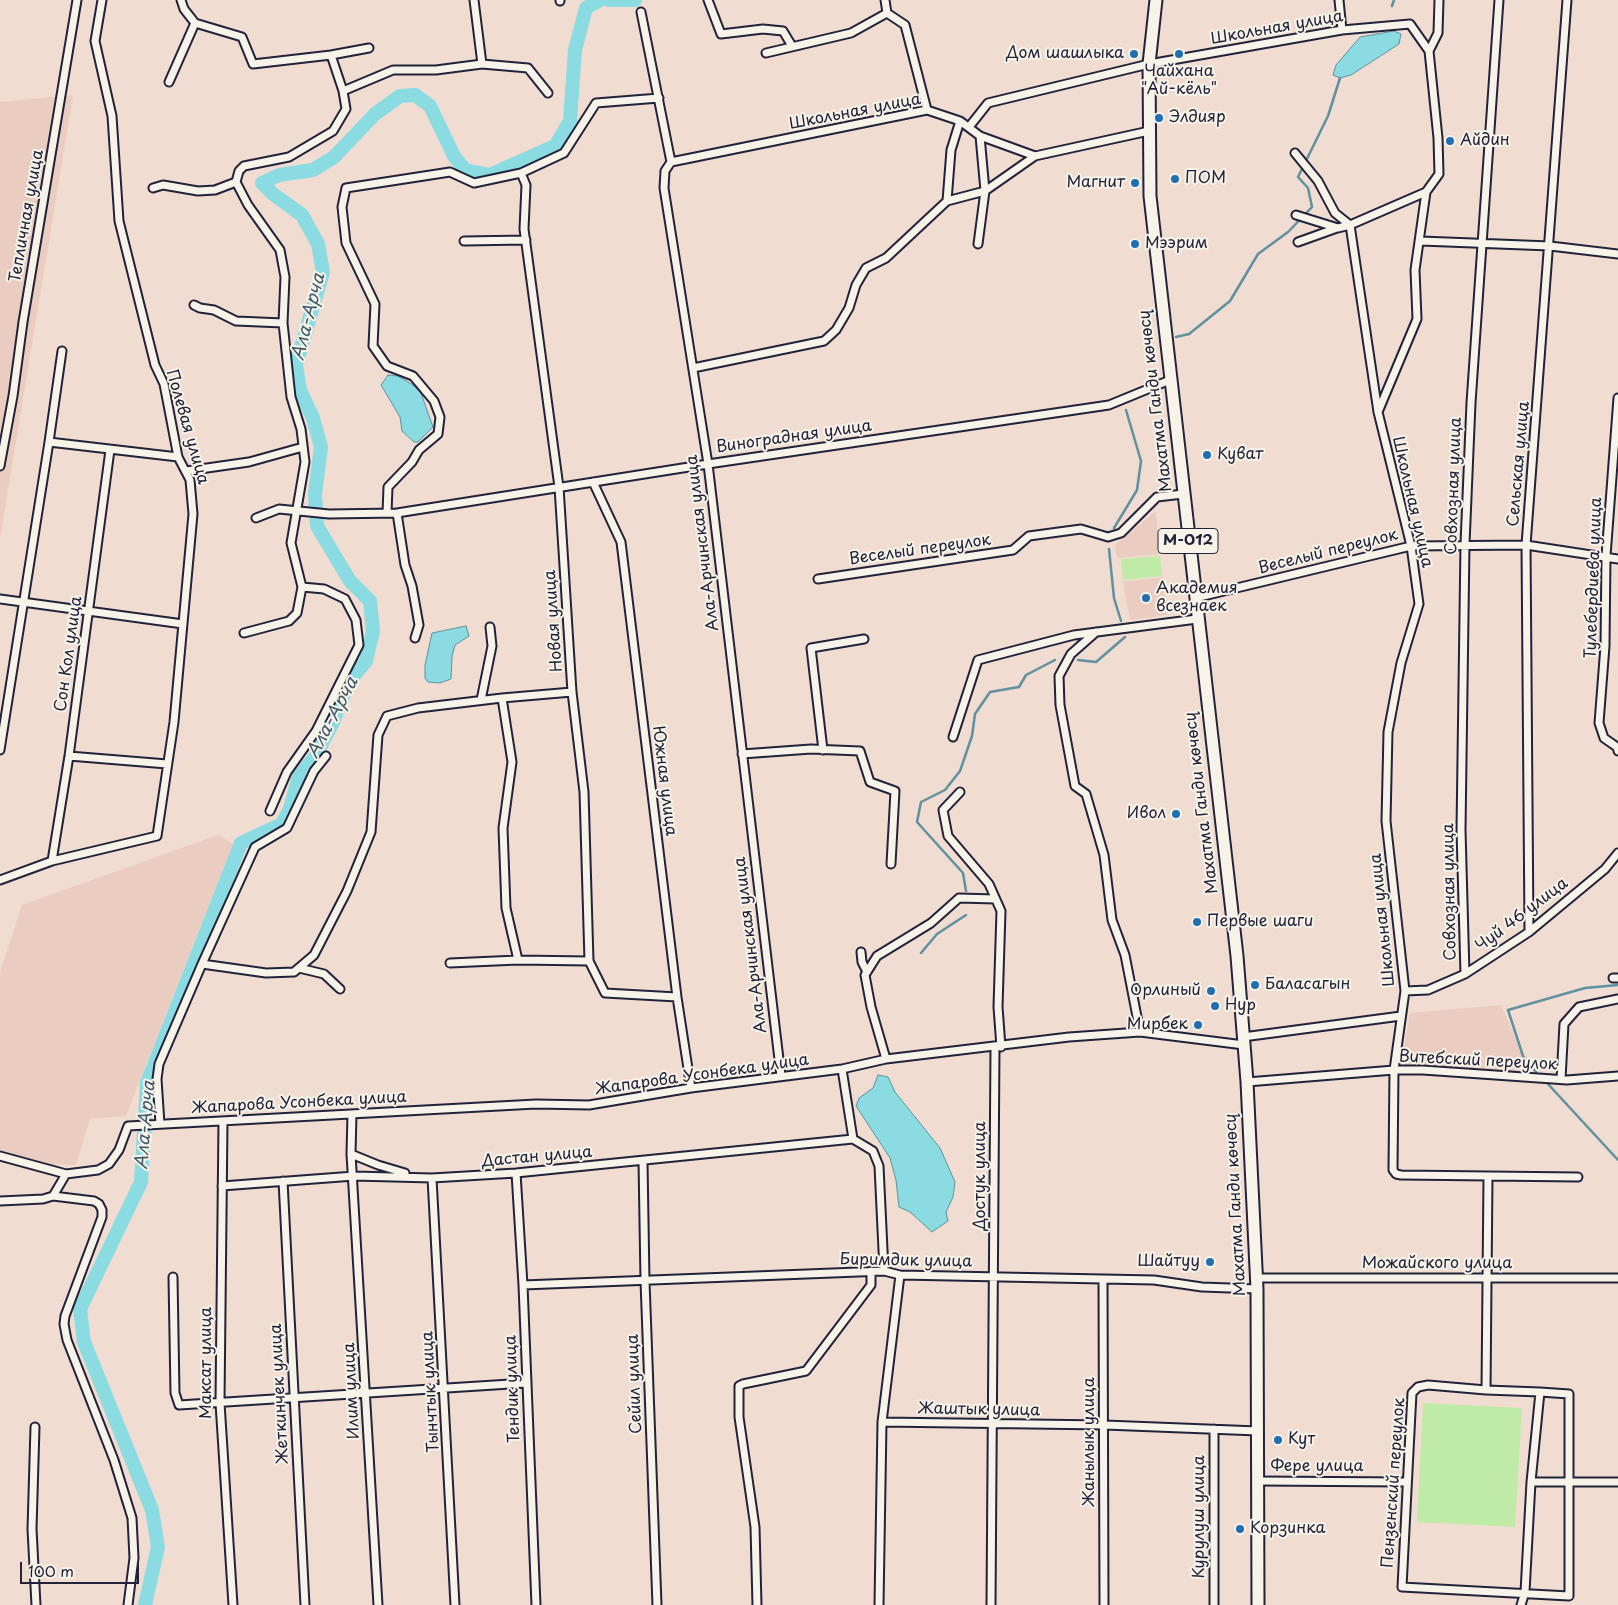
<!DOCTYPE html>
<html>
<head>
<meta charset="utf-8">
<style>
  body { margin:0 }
  #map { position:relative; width:1618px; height:1605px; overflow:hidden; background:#f0dcd1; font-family:"Playpen Sans",sans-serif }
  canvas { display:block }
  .scale { position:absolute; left:20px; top:1562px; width:119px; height:22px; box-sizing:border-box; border:2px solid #22223b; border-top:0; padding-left:6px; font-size:15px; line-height:18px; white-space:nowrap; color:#22223b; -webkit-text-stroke:4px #f7f3e8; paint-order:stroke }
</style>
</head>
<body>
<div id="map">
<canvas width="1618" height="1605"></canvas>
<div class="scale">100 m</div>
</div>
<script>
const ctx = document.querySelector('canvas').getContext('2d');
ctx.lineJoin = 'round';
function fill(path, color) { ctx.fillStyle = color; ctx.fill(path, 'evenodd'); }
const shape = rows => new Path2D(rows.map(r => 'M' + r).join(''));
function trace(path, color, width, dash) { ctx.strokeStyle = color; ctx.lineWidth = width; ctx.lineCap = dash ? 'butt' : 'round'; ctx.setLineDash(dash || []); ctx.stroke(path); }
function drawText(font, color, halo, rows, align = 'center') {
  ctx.font = font + ' "Playpen Sans",sans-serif'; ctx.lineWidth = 4; ctx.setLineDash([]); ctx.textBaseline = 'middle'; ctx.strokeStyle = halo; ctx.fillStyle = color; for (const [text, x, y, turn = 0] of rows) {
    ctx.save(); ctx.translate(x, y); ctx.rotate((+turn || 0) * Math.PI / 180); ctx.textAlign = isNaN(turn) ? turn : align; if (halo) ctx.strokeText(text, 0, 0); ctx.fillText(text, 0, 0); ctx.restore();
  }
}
fill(shape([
  [73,95,0,539,0,102],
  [1156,511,1159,554,1117,558,1115,545],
  [1163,577,1167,615,1130,620,1123,582],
  [218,835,233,844,126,1116,90,1119,76,1165,40,1164,0,1152,0,972,22,905],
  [1501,1005,1531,1075,1400,1068,1410,1013]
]), '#ebccc0');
fill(shape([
  [1160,556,1162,576,1123,580,1121,559],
  [1423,1403,1522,1408,1515,1527,1417,1522]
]), '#c0eba7');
const water = shape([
  [1394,31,1401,34,1399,44,1351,75,1340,78,1333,75,1336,65,1360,37,1394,31],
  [388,375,398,376,413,385,421,393,433,427,418,442,414,442,402,431,400,417,381,385,388,375],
  [466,626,469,636,455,645,452,656,451,679,440,683,428,682,425,678,425,665,432,633,466,626],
  [878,1075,888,1077,895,1092,940,1148,955,1182,953,1197,946,1212,948,1221,932,1232,910,1212,899,1207,896,1180,890,1158,856,1106,859,1098,873,1088,878,1075]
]);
fill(water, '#8adbe2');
trace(water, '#60919f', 1);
trace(shape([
  [1392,6,1394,0],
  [1176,337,1189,334,1230,301,1258,254,1288,232,1312,207,1308,188,1298,177,1328,116,1340,78],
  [1114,528,1137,490,1141,461,1126,410],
  [1109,549,1114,598,1121,621],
  [1078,660,1096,662,1125,637],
  [966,891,963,873,917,822,921,802,945,790,960,771,972,736,975,714,990,692,1019,687,1026,675,1055,660],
  [921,953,937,934,966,915],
  [1536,1072,1523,1056,1508,1010,1585,988,1618,985],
  [1548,1084,1618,1160]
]), '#60919f', 2.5);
trace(shape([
  [609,0,635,0],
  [145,1605,158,1547,152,1510,84,1342,80,1309,141,1182,147,1083,241,843,282,824,290,809,299,776,315,757,333,722,348,683,366,661,373,631,370,601,350,581,317,526,315,494,321,447,313,418,300,390,296,365,323,272,318,244,302,215,273,194,262,183,279,175,313,170,334,157,375,114,400,96,415,95,430,106,454,156,465,170,490,175,555,146,570,121,575,50,586,8,600,0]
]), '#8adbe2', 14);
const street = shape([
  [181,0,184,9,195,23,242,37,253,64,331,55,369,48],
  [474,0,482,64],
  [708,0,721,34,763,29,783,31,792,46],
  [885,0,887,13,905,25,927,110],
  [1339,0,1342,30],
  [560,1,560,0],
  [641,12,671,162,665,171,664,188,708,464,781,1076],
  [1429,51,1438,33,1439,0],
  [766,53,851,33,887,13],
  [331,55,343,91],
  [169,82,195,23],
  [969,127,988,103,1149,64,1342,30,1410,24,1429,51,1438,138,1439,174,1426,192,1415,270,1417,319,1378,412],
  [980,136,1035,156],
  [1295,153,1318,181,1335,213,1350,225],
  [671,162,927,110,960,121,980,136,985,191,947,201,886,258,866,268,856,285,849,308,836,330,824,341,693,368],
  [521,173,526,185,524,229,559,487,572,692,584,792,589,961,605,993,677,997],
  [153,188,163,185,198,191,215,190,236,182],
  [1426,192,1350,225,1378,412,1411,546,1419,604,1401,663,1388,732,1386,821,1405,991,1394,1070,1393,1170,1396,1174,1401,1175,1578,1177],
  [947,201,951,150,960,121],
  [1296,215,1338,228,1350,225],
  [464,241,526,240],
  [1421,241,1550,246,1618,254],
  [1298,242,1337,228],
  [978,244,985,191,1035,156,1149,131],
  [194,305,200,308,214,310,236,321,283,323],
  [1618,398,1606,556,1605,646,1599,723,1604,738,1617,747,1618,751],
  [49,442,62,351],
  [0,466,13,396,23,322,77,0],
  [186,471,249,462,303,447],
  [593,482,621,542,677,997,691,1088],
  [387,513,388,487,412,462,419,450,438,434,440,417,434,401,413,376,387,366,373,346,375,304,346,243,342,207,346,188,450,172,474,183,521,173,564,153,596,103,659,98],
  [397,513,405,565,412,586,419,625,415,638],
  [256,518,279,509,329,514,397,513,708,464,1109,405,1170,380],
  [818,579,1013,550,1029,536,1081,529,1108,537,1121,533,1157,497,1183,494],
  [1195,598,1411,546,1526,545,1618,559],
  [0,599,183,624],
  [1096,632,1071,654,1059,676,1060,705,1075,786,1086,794,1104,855,1112,920,1125,955,1140,1032],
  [244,633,289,621,297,613,302,587,291,543,305,462,301,429,291,397,283,323,285,277,280,250,248,205,236,182,239,171,244,166,289,157,333,131,346,109,343,91,393,70,436,70,482,64,528,68,548,93],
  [502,698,512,762,503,828,506,908,518,960,589,961],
  [481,700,492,646,490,627],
  [953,737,978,660,1074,635,1197,619],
  [0,750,49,442,178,457],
  [823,750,811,648,864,639],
  [742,754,811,749,860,751,870,782,895,791,891,864],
  [69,756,167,764],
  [960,792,943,810,948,836,989,884,1001,911,998,1007,1001,1047],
  [270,811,287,772,316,731,359,645,356,620,345,599,324,589,302,587],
  [52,861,69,756,110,450],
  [0,880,52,861,157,836,174,722,193,514,190,480,178,457,164,384,155,365,119,221,112,116,95,41,102,0],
  [1529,932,1526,545,1567,0],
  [861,952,862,962,867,972],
  [450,963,518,960],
  [202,964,266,973,294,972,314,955,347,891,371,832,378,735,387,716,418,708,502,698,572,692],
  [299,968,324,974,340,989],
  [1465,974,1461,830,1465,544,1471,403,1499,0],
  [1613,978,1618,978],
  [1405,991,1428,990,1465,974,1529,932,1605,869,1618,853],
  [1243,1037,1401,1016],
  [886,1059,871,1007,865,975,877,956,931,923,959,898,995,899],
  [842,1069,853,1139,873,1151,879,1166,884,1271],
  [1561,1079,1564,1024,1579,1007,1618,999],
  [1247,1082,1394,1070,1423,1070,1567,1080,1618,1076],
  [352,1114,351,1154,378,1605],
  [223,1121,220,1403,233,1605],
  [160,1124,157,1079,159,1064,202,964,255,847,287,828,314,771,326,756],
  [351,1154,378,1165,405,1173],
  [0,1156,66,1174],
  [643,1161,645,1281,657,1605],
  [516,1173,523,1285,536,1605],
  [1488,1176,1486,1390,1428,1385,1418,1387,1412,1393,1402,1587,1569,1596,1569,1394,1540,1392],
  [432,1178,455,1605],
  [283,1181,305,1605],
  [222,1186,354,1176,432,1178,516,1173,853,1139],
  [53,1196,94,1201,99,1204,102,1210,102,1217,65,1316,64,1324,67,1340,114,1460,132,1518,134,1558,128,1605],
  [0,1201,43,1199,53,1196,66,1174,98,1170,109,1164,119,1150,128,1126,536,1104,589,1105,691,1088,842,1069,886,1059,1069,1037,1140,1032,1244,1045],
  [173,1277,175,1393,179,1405,526,1383],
  [1256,1278,1618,1278],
  [1103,1279,1104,1605],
  [523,1285,884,1271,900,1275,1154,1280,1202,1287,1257,1289],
  [1486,1390,1540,1392,1531,1482,1525,1592,1521,1605],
  [882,1422,1105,1425,1258,1431],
  [35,1427,32,1529,36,1605],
  [1214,1429,1214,1605],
  [1258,1481,1407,1482],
  [1531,1482,1618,1482],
  [757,1605,755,1527,739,1417,739,1386,743,1384,806,1371,871,1285,871,1271],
  [879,1605,882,1422,900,1275],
  [991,1605,995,1047]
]);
const primary = shape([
  [1156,0,1149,64,1150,196,1237,956,1247,1082,1257,1289,1258,1605]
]);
trace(street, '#22223b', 11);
trace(primary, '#22223b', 15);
trace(street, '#f7f3e8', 7);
trace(primary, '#f7f3e8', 11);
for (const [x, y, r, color] of [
  [1134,54,5,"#1f6fb2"],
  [1179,54,5,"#1f6fb2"],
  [1159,118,5,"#1f6fb2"],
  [1450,141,5,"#1f6fb2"],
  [1175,179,5,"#1f6fb2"],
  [1135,183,5,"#1f6fb2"],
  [1135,244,5,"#1f6fb2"],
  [1207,455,5,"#1f6fb2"],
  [1146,598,5,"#1f6fb2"],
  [1176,814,5,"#1f6fb2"],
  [1197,922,5,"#1f6fb2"],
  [1255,985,5,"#1f6fb2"],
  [1211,991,5,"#1f6fb2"],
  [1215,1006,5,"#1f6fb2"],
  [1198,1025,5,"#1f6fb2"],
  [1210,1262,5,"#1f6fb2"],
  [1278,1440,5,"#1f6fb2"],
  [1240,1529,5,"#1f6fb2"]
]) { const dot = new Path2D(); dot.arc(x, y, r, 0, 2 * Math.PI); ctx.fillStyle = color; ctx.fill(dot); trace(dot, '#f7f3e8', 2); }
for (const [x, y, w] of [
  [1188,541,60]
]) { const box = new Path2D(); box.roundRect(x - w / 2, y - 12.5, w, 25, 4); ctx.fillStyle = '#f7f3e8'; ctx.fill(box); trace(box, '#22223b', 1); }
drawText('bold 15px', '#22223b', null, [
  ["М-012",1188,541]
]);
drawText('16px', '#22223b', '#f7f3e8', [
  ["Школьная улица",1277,28,-10],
  ["Школьная улица",855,112,-11],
  ["Тепличная улица",27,216,-80],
  ["Махатма Ганди көчөсү",1156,401,-97],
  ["Полевая улица",187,427,74],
  ["Виноградная улица",794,437,-8],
  ["Сельская улица",1519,464,-85],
  ["Совхозная улица",1454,486,-88],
  ["Школьная улица",1412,502,77],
  ["Ала-Арчинская улица",703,543,-97],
  ["Веселый переулок",920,550,-8],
  ["Веселый переулок",1328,552,-14],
  ["Тулебердиева улица",1594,578,-88],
  ["Новая улица",554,621,-94],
  ["Сон Кол улица",69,654,-82],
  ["Южная улица",664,781,83],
  ["Махатма Ганди көчөсү",1202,803,-97],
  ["Совхозная улица",1450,892,-91],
  ["Чуй 46 улица",1522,915,-37],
  ["Школьная улица",1383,920,-96],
  ["Ала-Арчинская улица",751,945,-97],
  ["Витебский переулок",1478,1061,3],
  ["Жапарова Усонбека улица",702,1075,-8],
  ["Жапарова Усонбека улица",299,1103,-3],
  ["Дастан улица",537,1157,-5],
  ["Достук улица",981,1176,-90],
  ["Махатма Ганди көчөсү",1236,1205,-93],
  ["Биримдик улица",906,1261,1],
  ["Можайского улица",1437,1264],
  ["Максат улица",207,1363,-90],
  ["Сейил улица",635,1384,-92],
  ["Тендик улица",513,1389,-92],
  ["Илим улица",352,1391,-93],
  ["Тынчтык улица",431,1392,-93],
  ["Жеткинчек улица",280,1394,-93],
  ["Жаштык улица",979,1410,1],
  ["Жанылык улица",1090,1442,-90],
  ["Фере улица",1317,1467],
  ["Пензенский переулок",1394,1483,-86],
  ["Курулуш улица",1200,1517,-90]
]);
drawText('16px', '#22223b', '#f7f3e8', [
  ["Дом шашлыка",1124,54,"right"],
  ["Чайхана",1179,72,"center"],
  ["\"Ай-кёль\"",1179,90,"center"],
  ["Элдияр",1169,118],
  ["Айдин",1460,141],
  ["ПОМ",1185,179],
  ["Магнит",1125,183,"right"],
  ["Мээрим",1145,244],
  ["Куват",1217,455],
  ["Академия",1156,589],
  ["всезнаек",1156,607],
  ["Ивол",1166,814,"right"],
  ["Первые шаги",1207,922],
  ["Баласагын",1265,985],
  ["Орлиный",1201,991,"right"],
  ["Нур",1225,1006],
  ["Мирбек",1188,1025,"right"],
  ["Шайтуу",1200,1262,"right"],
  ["Кут",1288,1440],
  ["Корзинка",1250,1529]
], 'left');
drawText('italic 18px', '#415a6d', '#f7f3e8', [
  ["Ала-Арча",309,317,-76],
  ["Ала-Арча",333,718,-62],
  ["Ала-Арча",146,1125,-85]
]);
</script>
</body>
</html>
